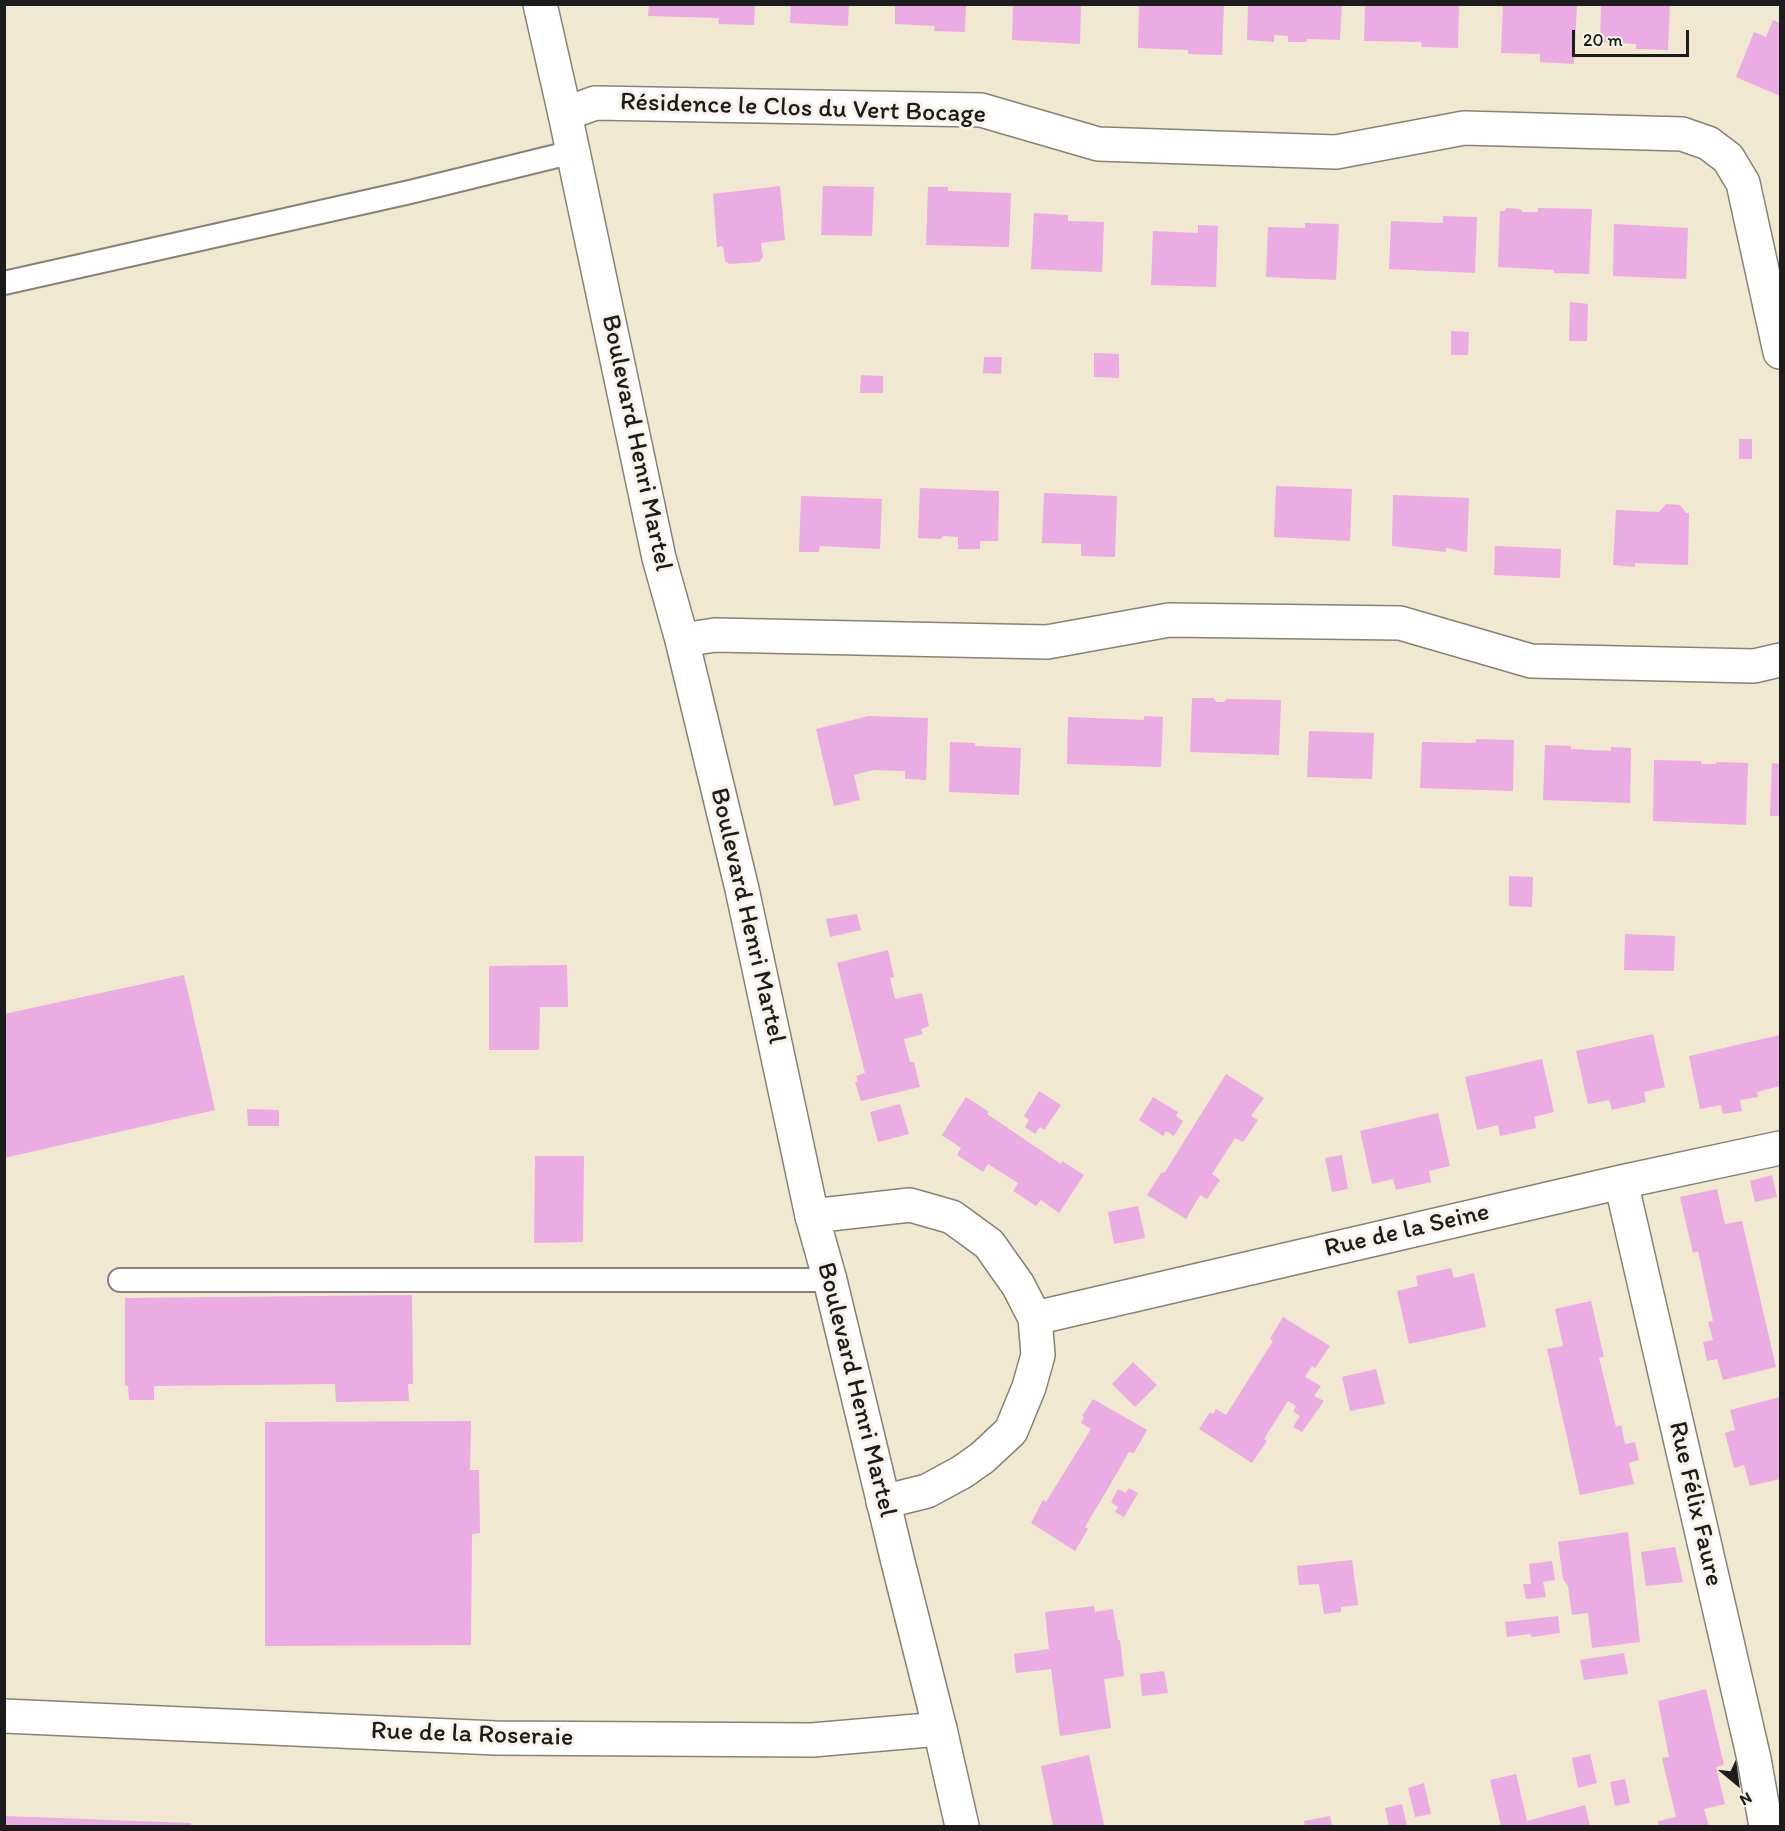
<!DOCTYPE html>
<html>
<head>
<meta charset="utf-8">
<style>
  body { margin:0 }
  #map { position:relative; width:1785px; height:1831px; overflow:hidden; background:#f0e8d0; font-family:Itim,sans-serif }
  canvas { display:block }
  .frame { position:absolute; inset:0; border:6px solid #1c1c1c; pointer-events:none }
  .north { position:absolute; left:1707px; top:1753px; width:60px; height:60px; -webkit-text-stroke:4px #f7f3e8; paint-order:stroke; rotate:151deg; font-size:16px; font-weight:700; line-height:24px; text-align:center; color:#1c1c1c }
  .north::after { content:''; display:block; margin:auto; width:21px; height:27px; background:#1c1c1c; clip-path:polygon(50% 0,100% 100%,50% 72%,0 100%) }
  .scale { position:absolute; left:1572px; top:30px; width:117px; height:27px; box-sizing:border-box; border:3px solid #1c1c1c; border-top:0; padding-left:8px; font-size:18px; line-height:21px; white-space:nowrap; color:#1c1c1c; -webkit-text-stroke:4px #f7f3e8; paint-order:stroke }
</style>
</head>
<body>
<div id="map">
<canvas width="1785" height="1831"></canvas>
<div class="frame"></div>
<div class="north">N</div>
<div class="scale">20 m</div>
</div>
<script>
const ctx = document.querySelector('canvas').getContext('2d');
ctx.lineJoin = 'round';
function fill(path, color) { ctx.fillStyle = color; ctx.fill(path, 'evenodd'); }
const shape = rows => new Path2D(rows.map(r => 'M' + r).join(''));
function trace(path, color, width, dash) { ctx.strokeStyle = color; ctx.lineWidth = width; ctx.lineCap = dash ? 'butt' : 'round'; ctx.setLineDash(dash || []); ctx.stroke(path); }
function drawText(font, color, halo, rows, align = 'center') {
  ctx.font = font + ' Itim,sans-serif'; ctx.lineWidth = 6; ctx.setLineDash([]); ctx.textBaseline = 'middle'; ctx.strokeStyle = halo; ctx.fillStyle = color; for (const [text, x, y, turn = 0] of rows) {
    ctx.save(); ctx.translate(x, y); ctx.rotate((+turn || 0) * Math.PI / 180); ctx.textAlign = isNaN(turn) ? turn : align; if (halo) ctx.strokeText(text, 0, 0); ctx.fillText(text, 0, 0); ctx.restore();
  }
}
fill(shape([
  [649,4,755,4,754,25,718,24,719,18,648,16],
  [791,4,849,4,848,26,790,23],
  [895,4,966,4,965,32,934,31,935,26,895,24],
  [1013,4,1081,4,1080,44,1012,40],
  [1139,4,1224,4,1222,55,1188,54,1188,50,1138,48],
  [1248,4,1342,4,1340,40,1307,39,1307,42,1288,42,1288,36,1274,35,1274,42,1247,40],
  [1365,4,1459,4,1458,48,1422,47,1421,42,1364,41],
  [1503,4,1577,5,1574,64,1540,62,1540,54,1501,53],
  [1601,4,1670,4,1668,50,1636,49,1636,44,1600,42],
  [1773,20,1780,23,1780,96,1736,77,1754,32,1766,37],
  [780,186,785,240,761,243,763,257,759,262,729,264,725,261,723,246,717,247,713,194],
  [823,186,874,187,872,236,821,235],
  [928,187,948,187,948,191,1011,193,1009,247,926,245],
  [1507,208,1520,209,1523,212,1538,212,1538,208,1592,209,1589,274,1554,273,1554,270,1498,267,1500,211,1504,211],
  [1034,213,1068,215,1068,221,1104,222,1102,272,1031,269],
  [1443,216,1477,217,1475,273,1389,269,1391,221,1443,223],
  [1305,223,1339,224,1336,280,1266,277,1268,227,1305,228],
  [1614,224,1688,228,1686,279,1613,276],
  [1198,225,1218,226,1216,287,1151,285,1153,231,1198,233],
  [1570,302,1588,304,1587,341,1569,341],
  [1451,331,1469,332,1468,355,1451,355],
  [1094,353,1119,354,1119,378,1094,377],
  [984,357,1002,357,1001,374,983,373],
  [861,375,883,376,883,393,860,393],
  [1739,439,1752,439,1752,459,1739,459],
  [1276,486,1352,489,1350,541,1274,537],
  [920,488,999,491,998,541,980,541,980,549,958,549,958,537,943,536,940,539,918,538],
  [1044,493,1117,496,1115,557,1081,556,1081,544,1042,543],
  [1393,495,1469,498,1467,552,1446,548,1446,552,1392,546],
  [801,496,882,499,880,549,820,546,819,552,799,552],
  [1666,504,1680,505,1686,513,1689,513,1688,565,1635,563,1635,567,1613,565,1616,510,1659,512],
  [1495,546,1561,549,1560,578,1494,575],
  [1192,698,1213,698,1217,702,1224,702,1227,699,1281,700,1279,755,1190,752],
  [869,716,928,718,926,780,905,779,905,771,874,770,854,775,860,800,834,806,816,729],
  [1144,716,1163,717,1161,767,1067,764,1068,717,1144,720],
  [1309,731,1374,733,1372,779,1307,777],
  [1476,739,1514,740,1513,791,1420,788,1422,742,1476,743],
  [950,742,975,743,975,746,1021,748,1019,795,949,792],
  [1545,745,1571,746,1571,749,1611,751,1611,747,1631,748,1630,803,1543,800],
  [1654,760,1701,761,1701,764,1716,764,1716,762,1748,763,1746,825,1653,821],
  [1772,763,1780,764,1780,816,1770,816],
  [1509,876,1533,877,1532,907,1509,906],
  [857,914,861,930,830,937,826,919],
  [1625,934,1675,936,1674,971,1624,970],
  [888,950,894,977,890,978,895,999,922,993,929,1026,921,1029,923,1034,904,1039,910,1062,914,1062,920,1087,861,1101,855,1082,858,1081,856,1076,865,1073,837,963],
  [567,965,568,1007,540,1007,539,1050,489,1050,489,966],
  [184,975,215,1110,4,1158,4,1014],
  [1653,1034,1665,1087,1644,1092,1646,1102,1612,1110,1609,1100,1588,1104,1576,1051],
  [1780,1035,1780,1086,1757,1092,1758,1097,1740,1100,1742,1111,1723,1114,1721,1105,1700,1109,1689,1056],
  [1542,1059,1554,1112,1534,1117,1536,1128,1500,1136,1498,1125,1477,1130,1465,1077],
  [1226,1074,1264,1098,1251,1116,1258,1120,1243,1142,1235,1138,1212,1174,1220,1180,1207,1199,1200,1195,1186,1219,1147,1195,1161,1173,1165,1172],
  [1039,1091,1061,1105,1044,1130,1040,1127,1035,1134,1025,1127,1029,1120,1024,1116],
  [966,1097,989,1112,987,1114,1061,1164,1062,1161,1084,1175,1059,1213,1041,1200,1036,1206,1013,1191,1018,1183,988,1164,983,1172,957,1155,961,1148,942,1135],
  [1153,1097,1178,1112,1176,1116,1183,1121,1174,1136,1166,1131,1163,1136,1139,1120],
  [900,1104,909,1134,878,1142,870,1112],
  [247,1109,279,1110,279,1126,248,1126],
  [1438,1113,1450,1166,1429,1171,1431,1182,1396,1190,1393,1179,1372,1184,1360,1131],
  [1342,1155,1348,1189,1332,1192,1325,1158],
  [535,1156,584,1156,583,1242,534,1243],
  [1772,1175,1777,1197,1755,1202,1750,1181],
  [1717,1189,1725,1224,1742,1221,1776,1367,1723,1380,1717,1359,1707,1361,1703,1342,1713,1340,1708,1322,1713,1321,1698,1251,1693,1253,1680,1197],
  [1138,1206,1145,1238,1114,1244,1108,1212],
  [1451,1268,1454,1278,1474,1273,1486,1327,1409,1344,1397,1291,1418,1286,1416,1276],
  [412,1295,413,1384,408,1384,409,1401,336,1402,335,1384,154,1386,154,1400,129,1400,128,1386,125,1386,125,1298],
  [1591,1301,1604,1357,1599,1358,1616,1427,1621,1425,1625,1444,1635,1442,1639,1460,1629,1463,1634,1484,1580,1495,1547,1349,1563,1346,1555,1309],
  [1283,1317,1330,1346,1315,1368,1312,1366,1305,1377,1321,1386,1314,1396,1324,1401,1302,1432,1293,1427,1300,1416,1293,1411,1296,1406,1288,1401,1264,1439,1267,1441,1252,1463,1199,1429,1210,1412,1213,1414,1216,1409,1226,1415,1273,1341,1270,1339],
  [1133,1362,1157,1385,1135,1407,1112,1384],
  [1376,1369,1385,1404,1350,1411,1342,1377],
  [1780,1397,1780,1479,1750,1486,1744,1465,1734,1468,1725,1433,1735,1430,1730,1410],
  [1093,1399,1147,1430,1134,1453,1129,1452,1107,1490,1085,1527,1088,1529,1075,1551,1031,1523,1043,1500,1046,1502,1091,1429,1081,1423,1084,1417,1082,1416],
  [471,1421,470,1470,479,1470,480,1533,472,1534,471,1645,265,1646,265,1422],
  [1129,1488,1138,1493,1124,1517,1115,1512,1118,1507,1111,1502,1118,1489,1126,1493],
  [1628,1532,1640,1642,1592,1648,1588,1613,1572,1615,1568,1586,1563,1579,1558,1542],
  [1675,1547,1683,1582,1646,1586,1641,1552],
  [1352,1560,1358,1605,1341,1607,1341,1612,1324,1614,1319,1584,1299,1585,1297,1566],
  [1552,1561,1555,1580,1543,1582,1546,1597,1526,1599,1523,1584,1531,1584,1529,1564],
  [1094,1606,1095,1612,1113,1609,1118,1640,1120,1640,1124,1676,1104,1679,1111,1728,1060,1736,1051,1669,1016,1673,1014,1654,1049,1649,1045,1612],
  [1558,1616,1560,1633,1532,1637,1530,1634,1507,1637,1505,1622],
  [1624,1653,1628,1674,1584,1680,1580,1660],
  [1164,1671,1168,1693,1142,1696,1140,1674],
  [1706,1689,1724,1765,1716,1767,1725,1804,1704,1809,1709,1826,1659,1826,1658,1821,1676,1817,1662,1758,1669,1757,1658,1701],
  [1590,1754,1597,1783,1578,1788,1572,1758],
  [1089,1755,1104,1825,1053,1826,1041,1766],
  [1516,1774,1527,1821,1585,1805,1590,1826,1501,1826,1490,1780],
  [1625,1779,1630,1803,1615,1806,1610,1782],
  [1424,1783,1431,1814,1415,1817,1408,1788],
  [1402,1804,1407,1826,1389,1826,1385,1808],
  [4,1816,191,1823,191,1826,4,1826],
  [1330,1816,1332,1826,1305,1826,1304,1821]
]), '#eaace2');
const service = shape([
  [4,283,410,192,573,152],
  [120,1280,830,1280]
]);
const minor = shape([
  [565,114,595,103,981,110,1098,144,1336,152,1464,128,1682,134,1708,143,1728,158,1743,183,1780,352],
  [682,640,715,635,1047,642,1169,620,1400,623,1531,661,1754,666,1780,660],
  [1621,1182,1754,1759,1766,1826],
  [812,1216,910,1205,952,1217,989,1244,1018,1285,1035,1318,1038,1355,1029,1387,1011,1431,982,1458,962,1472,927,1491,883,1502],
  [1035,1318,1621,1182,1780,1148],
  [4,1716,496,1738,812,1740,940,1729]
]);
const tertiary = shape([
  [540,4,565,114,659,558,682,640,742,889,812,1216,830,1280,897,1558,940,1729,962,1826]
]);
trace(service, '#868276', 26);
trace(minor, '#868276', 36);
trace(tertiary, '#868276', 36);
trace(service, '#fff', 22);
trace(minor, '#fff', 33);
trace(tertiary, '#fff', 33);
drawText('26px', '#1c1c1c', '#f7f3e8', [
  ["Résidence le Clos du Vert Bocage",803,109,2],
  ["Boulevard Henri Martel",636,443,78],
  ["Boulevard Henri Martel",747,916,77],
  ["Rue de la Seine",1407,1231,-13],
  ["Boulevard Henri Martel",856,1390,76],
  ["Rue Félix Faure",1695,1504,77],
  ["Rue de la Roseraie",472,1735,2]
]);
</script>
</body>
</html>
